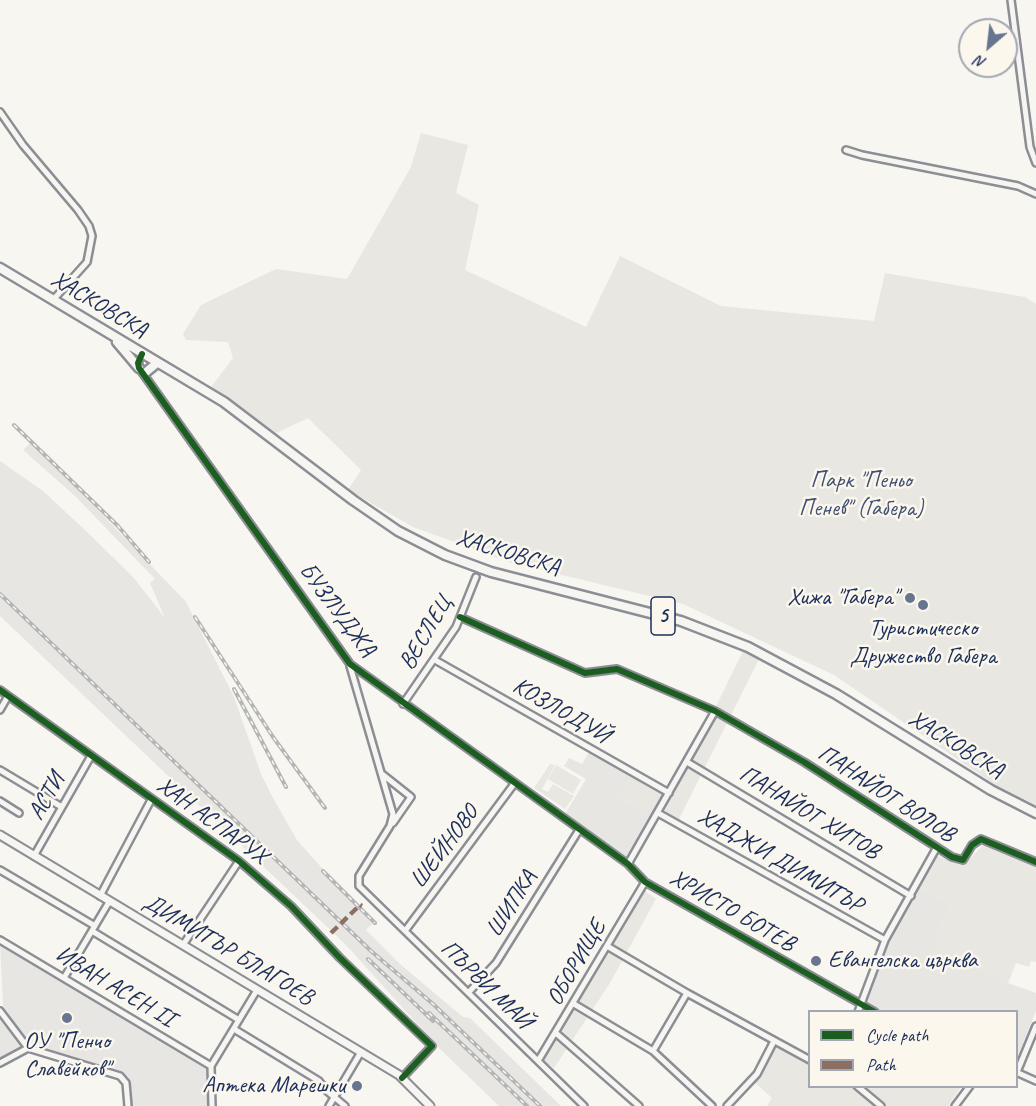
<!DOCTYPE html>
<html>
<head>
<meta charset="utf-8">
<style>
  body { margin:0 }
  #map { position:relative; width:1036px; height:1106px; overflow:hidden; background:#f8f6f0; font-family:Caveat,sans-serif }
  canvas { display:block }
  .legend { position:absolute; left:808px; top:1010px; width:210px; height:78px; box-sizing:border-box; background:#fbf7ec; border:2px solid #a1a7b3; margin:0; padding:8px 10px; list-style:none; font-size:18px; color:#1b2f5e }
  .legend li { display:flex; align-items:center; gap:12px; height:30px }
  .legend b { width:30px; border:2px solid #a1a7b3 }
  .north { position:absolute; left:958px; top:18px; width:60px; height:60px; box-sizing:border-box; background:#fbf7ec; border:2px solid #a1a7b3; border-radius:50%; rotate:208deg; font-size:16px; font-weight:700; line-height:24px; text-align:center; color:#1b2f5e }
  .north::after { content:''; display:block; margin:auto; width:21px; height:27px; background:#687591; clip-path:polygon(50% 0,100% 100%,50% 72%,0 100%) }
</style>
</head>
<body>
<div id="map">
<canvas width="1036" height="1106"></canvas>
<ul class="legend">
<li><b style="height:8px;background:#1b5e20"></b>Cycle path</li>
<li><b style="height:8px;background:#8d6e63"></b>Path</li>
</ul>
<div class="north">N</div>
</div>
<script>
const ctx = document.querySelector('canvas').getContext('2d');
ctx.lineJoin = 'round';
function fill(path, color) { ctx.fillStyle = color; ctx.fill(path, 'evenodd'); }
const shape = rows => new Path2D(rows.map(r => 'M' + r).join(''));
function trace(path, color, width, dash) { ctx.strokeStyle = color; ctx.lineWidth = width; ctx.lineCap = dash ? 'butt' : 'round'; ctx.setLineDash(dash || []); ctx.stroke(path); }
function drawText(font, color, halo, rows, align = 'center') {
  ctx.font = font + ' Caveat,sans-serif'; ctx.lineWidth = 5; ctx.setLineDash([]); ctx.textBaseline = 'middle'; ctx.strokeStyle = halo; ctx.fillStyle = color; for (const [text, x, y, turn = 0] of rows) {
    ctx.save(); ctx.translate(x, y); ctx.rotate((+turn || 0) * Math.PI / 180); ctx.textAlign = isNaN(turn) ? turn : align; if (halo) ctx.strokeText(text, 0, 0); ctx.fillText(text, 0, 0); ctx.restore();
  }
}
fill(shape([
  [32,441,186,602,234,697,261,774,273,798,297,840,372,924,366,930,400,964,463,1017,470,1018,561,1106,499,1106,439,1048,345,944,0,616,0,461,43,491,86,531,133,577,165,618,150,583,155,579,76,497,23,450],
  [589,752,664,796,629,858,565,814,586,779,564,766,569,758,582,764],
  [916,887,952,906,938,931,1008,983,1036,993,1036,1011,1017,1058,1016,1012,879,1012,864,1006,884,945],
  [0,942,206,1068,207,1106,131,1106,129,1079,30,1045,3,1006],
  [0,1019,22,1048,0,1060]
]), '#e7e6e2');
fill(shape([
  [421,133,468,145,456,193,479,205,465,270,586,327,620,256,721,306,874,321,885,273,1025,297,1036,304,1036,808,1013,797,834,675,683,604,512,563,413,527,348,490,361,470,308,418,274,434,211,387,233,358,228,342,186,340,183,334,201,305,276,269,347,279,411,167],
  [743,651,759,659,678,821,664,813],
  [550,764,555,765,542,789,548,792,553,784,574,796,565,809,534,788],
  [556,765,581,780,573,794,548,779],
  [629,778,642,785,629,807,616,800],
  [644,786,656,794,644,816,631,808],
  [985,843,1036,866,1036,962,1031,961,1029,967,1016,963,1008,983,933,951,938,931,952,906,916,887,933,854,960,865,969,860],
  [641,888,656,899,610,983,554,1068,540,1058],
  [776,1044,809,1064,810,1086,961,1087,948,1106,885,1106,880,1102,875,1106,767,1106,772,1098,754,1082]
]), '#e8e7e2');
const minor = shape([
  [1011,0,1030,147,1036,163],
  [0,112,23,145,78,210,89,226,92,236,87,262,53,300],
  [846,150,862,155,1018,186,1036,194],
  [142,354,138,363,139,368,350,664,628,864,645,882,875,1012],
  [460,617,585,673,617,669,715,711,804,762,952,857,963,860,972,845,981,839,1036,862],
  [435,660,669,793],
  [350,666,393,814,390,826,359,876,359,886,584,1106],
  [0,690,239,861,291,906,340,958,432,1046,402,1078],
  [403,704,456,627,476,577],
  [0,710,8,696],
  [687,762,911,896],
  [0,770,60,806],
  [382,774,411,797,393,823],
  [0,801,19,813],
  [658,813,885,940],
  [34,856,91,756],
  [628,864,715,711],
  [0,870,95,926],
  [100,896,151,800],
  [92,931,239,1020],
  [405,931,514,784],
  [0,940,211,1066],
  [183,945,239,861],
  [607,946,687,993,810,1060],
  [64,978,109,902],
  [469,992,496,963,579,830],
  [574,1004,653,1051,712,1106],
  [0,1011,28,1048,120,1076,126,1083,128,1106],
  [858,1012,885,940,937,847],
  [234,1029,319,1081,327,1091,345,1106],
  [557,1034,639,1106],
  [653,1051,687,993],
  [538,1061,645,882],
  [0,1063,28,1048],
  [1016,1072,1036,1081],
  [1017,1072,1036,1026],
  [857,1086,881,1106],
  [212,1106,211,1066,257,990],
  [329,1106,361,1052],
  [727,1106,757,1074,774,1041],
  [955,1106,970,1086]
]);
const tertiary = shape([
  [0,835,399,1075,430,1106]
]);
const primary = shape([
  [0,268,224,402,353,500,398,531,445,555,491,572,681,621,748,647,836,694,991,790,1036,813],
  [117,342,139,368],
  [146,372,157,363]
]);
trace(minor, '#8b8e94', 10);
trace(tertiary, '#8b8e94', 11);
trace(primary, '#8b8e94', 13);
trace(minor, '#f6f5f1', 5);
trace(tertiary, '#f6f5f1', 7);
trace(primary, '#f6f5f1', 8);
const rail = shape([
  [14,425,118,526,149,562],
  [0,594,371,951,433,1004,540,1106],
  [195,617,273,737,325,808],
  [234,689,286,787],
  [323,871,375,923],
  [368,959,433,1021],
  [429,1013,527,1106]
]);
trace(rail, '#b3b5b7', 4);
trace(rail, '#fbf7ec', 1.5, [4.5]);
trace(shape([
  [331,933,360,905,362,906]
]), '#8d6e63', 4.5, [9, 4.5]);
trace(shape([
  [142,354,138,363,139,368,350,664,628,864,645,882,875,1012],
  [460,617,585,673,617,669,715,711,804,762,952,857,963,860,972,845,981,839,1036,862],
  [0,690,239,861,291,906,340,958,432,1046,402,1078]
]), '#1b5e20', 6);
for (const [x, y, r, color] of [
  [910,598,6,"#687591"],
  [923,605,6,"#687591"],
  [816,961,6,"#687591"],
  [67,1018,6,"#687591"],
  [357,1086,6,"#687591"]
]) { const dot = new Path2D(); dot.arc(x, y, r, 0, 2 * Math.PI); ctx.fillStyle = color; ctx.fill(dot); trace(dot, '#fbf7ec', 2); }
for (const [x, y, w] of [
  [663,616,24]
]) { const box = new Path2D(); box.roundRect(x - w / 2, y - 19, w, 38, 4.5); ctx.fillStyle = '#fbf7ec'; ctx.fill(box); trace(box, '#1b2f5e', 1.5); }
drawText('bold 22px', '#1b2f5e', null, [
  ["5",663,616]
]);
drawText('24px', '#1b2f5e', '#fbf7ec', [
  ["ХАСКОВСКА",99,305,31],
  ["ХАСКОВСКА",508,553,17],
  ["БУЗЛУДЖА",337,610,53],
  ["ВЕСЛЕЦ",426,633,-60],
  ["КОЗЛОДУЙ",561,711,30],
  ["ХАСКОВСКА",956,745,32],
  ["ПАНАЙОТ ВОЛОВ",886,794,33],
  ["АСТИ",47,797,-60],
  ["ПАНАЙОТ ХИТОВ",809,813,31],
  ["ХАН АСПАРУХ",212,821,36],
  ["ШЕЙНОВО",445,847,-53],
  ["ХАДЖИ ДИМИТЪР",780,861,30],
  ["ШИПКА",512,904,-58],
  ["ХРИСТО БОТЕВ",732,911,30],
  ["ДИМИТЪР БЛАГОЕВ",228,950,31],
  ["ОБОРИЩЕ",577,963,-60],
  ["ПЪРВИ МАЙ",486,985,44],
  ["ИВАН АСЕН II",115,987,31]
]);
drawText('24px', '#415176', '#fbf7ec', [
  ["Парк \"Пеньо",861,481],
  ["Пенев\" (Габера)",861,509]
]);
drawText('24px', '#1b2f5e', '#fbf7ec', [
  ["Хижа \"Габера\"",898,598],
  ["Туристическо",923,629,"center"],
  ["Дружество Габера",923,657,"center"],
  ["Евангелска църква",828,961,"left"],
  ["ОУ \"Пенчо",67,1042,"center"],
  ["Славейков\"",67,1070,"center"],
  ["Аптека Марешки",345,1086]
], 'right');
</script>
</body>
</html>
